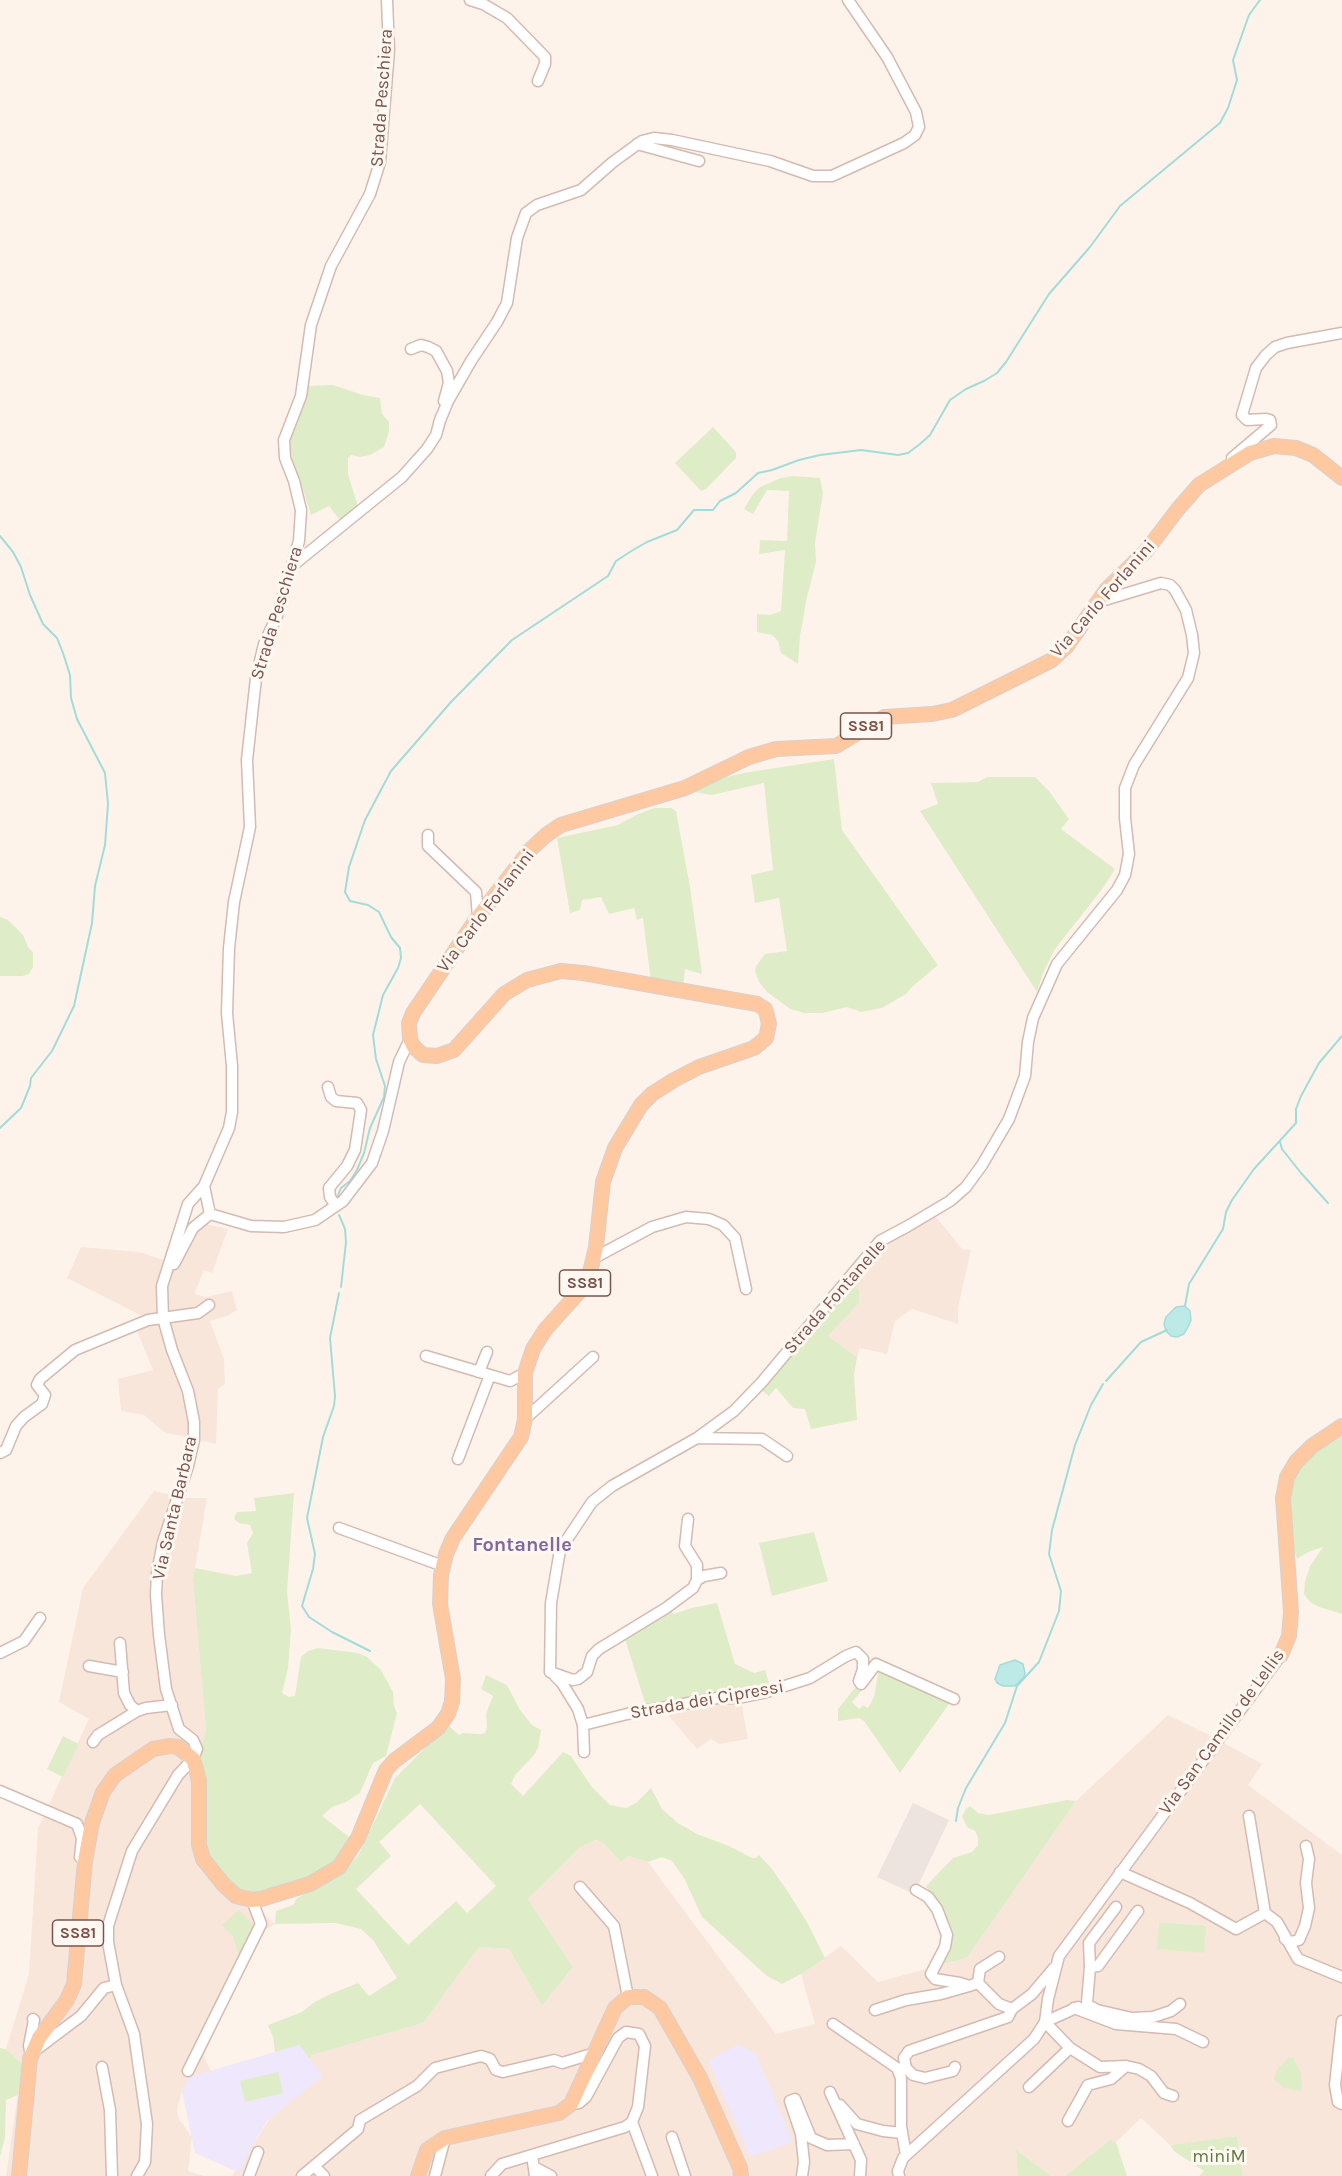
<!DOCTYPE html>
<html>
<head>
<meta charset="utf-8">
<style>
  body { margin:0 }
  canvas { display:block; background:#fef3eb }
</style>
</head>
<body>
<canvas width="1342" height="2176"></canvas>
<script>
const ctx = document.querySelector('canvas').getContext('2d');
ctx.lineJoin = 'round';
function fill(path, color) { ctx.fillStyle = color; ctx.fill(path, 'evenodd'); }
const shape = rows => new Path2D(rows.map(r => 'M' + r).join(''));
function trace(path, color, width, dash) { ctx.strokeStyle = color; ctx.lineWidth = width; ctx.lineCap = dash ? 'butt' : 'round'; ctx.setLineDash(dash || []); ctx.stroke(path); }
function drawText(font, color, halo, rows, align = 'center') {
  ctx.font = font + ' Karla,sans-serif'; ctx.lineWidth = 6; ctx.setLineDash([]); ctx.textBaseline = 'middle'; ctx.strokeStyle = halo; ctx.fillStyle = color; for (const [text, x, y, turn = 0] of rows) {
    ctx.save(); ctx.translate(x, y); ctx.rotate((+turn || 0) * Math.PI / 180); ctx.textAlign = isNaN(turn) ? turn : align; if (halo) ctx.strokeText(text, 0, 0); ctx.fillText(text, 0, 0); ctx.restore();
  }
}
fill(shape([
  [934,1214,962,1249,971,1250,958,1308,958,1324,912,1309,895,1321,887,1354,860,1348,857,1357,828,1336,859,1303,851,1280,881,1245],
  [206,1224,228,1229,212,1273,204,1270,194,1294,206,1297,232,1291,237,1310,227,1316,210,1321,224,1359,225,1384,218,1389,216,1444,164,1432,144,1415,121,1411,118,1379,153,1370,137,1331,150,1324,148,1319,67,1278,81,1247,139,1252,164,1260,177,1251,191,1226],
  [154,1491,185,1498,207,1498,193,1580,206,1730,201,1750,239,1892,275,1924,263,1931,205,2052,204,2057,211,2071,189,2077,182,2091,177,2110,179,2119,192,2137,188,2171,204,2176,6,2176,22,2064,6,2049,29,1974,38,1828,89,1719,59,1702,83,1588],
  [741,1701,748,1739,719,1744,711,1739,697,1749,667,1714,668,1711,715,1702],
  [1168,1715,1215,1738,1262,1764,1248,1785,1342,1855,1342,2176,1243,2176,1237,2136,1170,2145,1141,2118,1116,2142,1110,2140,1065,2176,1051,2176,1016,2151,1018,2176,232,2176,312,2055,423,2023,479,1947,509,1949,542,2006,573,1967,528,1899,579,1848,596,1840,602,1842,621,1862,629,1856,648,1862,776,2034,815,2024,801,1974,841,1946,878,1982,967,1958,1076,1801]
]), '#f8e6db');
fill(shape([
  [913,1803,949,1820,914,1894,877,1877]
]), '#ede4e0');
fill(shape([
  [738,2044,756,2054,793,2142,750,2157,708,2061],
  [299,2045,323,2076,267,2121,253,2144,240,2173,195,2153,182,2091,189,2077]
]), '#efe7fb');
fill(shape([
  [333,385,363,395,380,398,382,414,389,422,389,431,384,447,370,455,360,457,351,455,348,458,348,474,359,510,342,523,329,506,311,515,301,483,292,463,291,448,290,431,305,386],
  [713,427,736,452,736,458,706,489,701,491,675,463],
  [793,476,820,478,823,493,815,543,816,562,807,597,800,636,798,664,781,653,778,641,772,635,757,632,757,614,770,615,781,611,785,550,759,554,760,540,787,541,789,491,767,490,753,514,744,509,753,494,760,487,781,478],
  [834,759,842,830,938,965,912,987,906,994,882,1008,861,1012,847,1007,822,1013,804,1013,790,1009,767,992,759,982,755,971,756,966,765,954,787,951,779,898,755,903,751,875,773,870,764,783,712,795,694,792,718,779,743,773],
  [987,777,1035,777,1049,791,1069,819,1061,829,1115,869,1103,888,1055,949,1043,973,1037,992,920,811,938,804,931,783,978,782],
  [654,808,671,808,676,811,690,887,702,974,685,969,683,989,651,982,643,918,637,920,634,908,609,914,601,897,582,900,580,910,570,913,557,838,618,825,636,815],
  [0,917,8,920,23,935,28,947,33,952,33,967,29,974,22,976,0,976],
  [851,1280,859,1291,859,1303,828,1336,857,1357,854,1375,857,1420,811,1429,805,1409,793,1408,776,1388,769,1396,758,1388],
  [1342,1432,1342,1614,1319,1607,1310,1602,1304,1594,1305,1582,1310,1566,1323,1547,1308,1552,1297,1559,1290,1538,1289,1490,1295,1471,1308,1455],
  [294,1493,287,1592,291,1629,288,1668,282,1693,289,1697,295,1696,301,1657,308,1651,318,1648,358,1653,367,1657,381,1670,393,1692,394,1706,397,1713,386,1756,373,1763,360,1793,346,1802,332,1807,322,1816,353,1840,345,1855,305,1882,244,1897,228,1885,207,1854,201,1749,206,1730,193,1580,195,1568,236,1576,252,1573,247,1543,253,1533,250,1525,239,1523,234,1519,237,1512,256,1511,254,1498],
  [814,1532,828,1581,772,1596,759,1543],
  [717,1603,735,1664,754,1673,765,1670,771,1689,647,1709,624,1636,667,1609,674,1614,691,1608],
  [879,1668,951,1701,900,1773,864,1721,859,1718,838,1721,838,1709,858,1684,864,1688,852,1702,859,1709,863,1705,868,1708,874,1697],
  [486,1675,507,1685,520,1710,532,1725,541,1730,538,1748,534,1755,515,1775,511,1784,523,1796,563,1752,571,1756,591,1786,610,1805,626,1808,636,1803,651,1788,662,1809,678,1823,697,1834,729,1846,752,1858,756,1858,759,1855,772,1869,788,1892,807,1922,825,1958,801,1974,782,1984,767,1976,702,1917,684,1878,672,1861,662,1857,648,1862,629,1856,621,1862,602,1842,596,1840,579,1848,528,1899,573,1967,542,2006,509,1949,479,1947,423,2023,312,2055,310,2059,299,2045,275,2052,273,2037,268,2025,302,2012,313,2003,328,1995,358,1983,369,1996,397,1978,373,1940,361,1929,336,1923,275,1924,276,1911,293,1905,297,1898,334,1879,358,1856,395,1778,448,1725,459,1735,463,1733,480,1734,485,1733,487,1727,486,1714,493,1696,481,1689],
  [420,1804,496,1886,467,1913,456,1901,408,1945,356,1889,391,1856,379,1842],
  [63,1736,79,1744,63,1777,47,1769],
  [1067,1800,1076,1801,967,1958,939,1965,947,1953,938,1905,926,1886,953,1858,972,1852,978,1845,978,1838,975,1831,967,1827,962,1816,966,1809,970,1806,978,1813,989,1815],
  [239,1910,256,1928,241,1961,233,1936,222,1925],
  [1159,1922,1206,1926,1204,1953,1157,1949],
  [0,2048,6,2049,22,2064,18,2095,6,2100,5,2137,0,2157],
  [1288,2058,1293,2058,1301,2073,1302,2088,1299,2091,1284,2088,1274,2079,1276,2071],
  [278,2072,283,2093,245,2102,240,2081],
  [1237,2136,1243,2176,1199,2176,1204,2171,1174,2151,1170,2145],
  [1110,2140,1116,2142,1127,2176,1065,2176],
  [1016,2150,1051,2176,1018,2176]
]), '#deedc7');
const water = shape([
  [1185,1306,1190,1311,1191,1320,1188,1327,1184,1334,1177,1337,1171,1336,1166,1331,1164,1324,1166,1317,1176,1307,1185,1306],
  [1015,1660,1023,1664,1025,1673,1024,1677,1015,1686,1003,1686,997,1683,995,1679,1000,1665,1015,1660]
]);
fill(water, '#bde9e7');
trace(water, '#a2dcda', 1.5);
trace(shape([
  [0,536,13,552,21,567,30,595,43,624,57,638,63,653,70,675,71,698,77,719,105,773,108,804,105,845,95,886,92,923,74,1006,52,1051,31,1078,30,1086,21,1108,0,1128],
  [1280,1142,1282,1149,1301,1173,1328,1203],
  [337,1198,341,1188,350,1181,357,1170,364,1153,370,1128,384,1097,385,1086,376,1059,373,1035,383,995,398,968,401,958,400,948,391,937,379,912,368,905,350,901,345,892,349,867,365,820,391,771,451,702,512,640,608,576,616,561,633,550,647,542,677,530,694,510,713,510,720,501,736,493,758,473,772,470,799,460,820,455,861,450,898,455,908,453,920,444,930,435,950,400,966,389,984,381,997,373,1006,362,1049,294,1090,247,1120,206,1220,123,1228,108,1237,80,1233,60,1249,15,1260,0],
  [339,1215,345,1229,346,1242,341,1287],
  [339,1293,330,1338,335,1396,334,1406,323,1437,307,1518,315,1554,313,1569,302,1606,309,1617,332,1632,370,1651],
  [1185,1306,1189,1284,1223,1229,1226,1212,1232,1200,1254,1169,1296,1123,1296,1109,1301,1096,1319,1063,1342,1036],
  [1106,1381,1141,1342,1167,1330],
  [956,1821,958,1808,966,1788,1005,1723,1017,1686,1039,1662,1059,1611,1061,1591,1049,1554,1052,1530,1075,1445,1091,1405,1103,1384]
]), '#a2dcda', 2);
const minor = shape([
  [470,0,483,4,507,18,545,57,545,64,538,81],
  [637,144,699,161],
  [411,349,421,345,428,347,436,351,447,371,449,383,444,401],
  [439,423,448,401,471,361,497,322,507,303,517,238,526,213,537,205,581,190,613,162,642,141,654,138,672,140,770,161,813,176,832,176,904,143,915,135,919,127,916,112,887,57,848,0],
  [1232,458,1271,425,1270,420,1266,419,1247,420,1242,415,1256,368,1266,355,1275,347,1287,343,1342,333],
  [292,566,402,477,427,449,436,435,441,417],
  [428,835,428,846,476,892,478,917],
  [328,1087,331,1097,336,1101,357,1103,361,1110,355,1150,347,1166,329,1188,330,1197,336,1206],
  [204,1186,210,1214],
  [210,1214,251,1226,284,1227,315,1220,343,1201,372,1163,383,1131,399,1062,410,1039],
  [594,1258,652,1227,686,1217,709,1219,723,1225,735,1238,746,1289],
  [174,1264,193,1228,210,1214],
  [426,1356,510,1381,525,1373],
  [479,1372,487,1352],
  [525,1419,593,1357],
  [697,1438,734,1411,762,1382,880,1241,908,1226,950,1201,966,1187,982,1165,1009,1119,1025,1076,1028,1042,1033,1018,1057,964,1117,890,1125,875,1129,854,1125,818,1125,788,1134,765,1188,678,1194,653,1192,635,1186,610,1175,590,1170,585,1161,583,1098,602],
  [0,1453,6,1450,16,1426,24,1417,42,1404,45,1395,37,1385,40,1379,75,1350,148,1320,198,1313,209,1305],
  [458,1459,490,1375],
  [339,1528,443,1566],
  [697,1580,704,1576,721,1573],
  [120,1643,124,1693,130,1705,137,1711],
  [0,1653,24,1641,40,1618],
  [89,1666,123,1672],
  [550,1672,551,1603,560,1550,592,1502,612,1486,697,1438,762,1439,787,1456],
  [550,1672,573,1680,578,1679,587,1672,592,1656,599,1649,666,1608,693,1588,697,1580,697,1565,685,1546,688,1519],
  [555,1676,562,1683,578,1709,583,1725,584,1752],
  [583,1725,627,1714,717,1698,738,1698,763,1693,810,1678,846,1656,856,1652,863,1659,863,1669,859,1681,861,1684,876,1664,954,1699],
  [93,1742,98,1735,137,1711,146,1708,172,1705],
  [0,1791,77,1824,82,1838,80,1857],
  [1249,1816,1265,1913],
  [1120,1872,1190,1903,1236,1929,1265,1913,1277,1922,1298,1959,1342,1977],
  [580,1887,614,1926,628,1997],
  [916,1890,928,1897,937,1909,947,1935,945,1947,931,1974,935,1979,960,1983,969,1986,978,1983,980,1969,999,1957],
  [1285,1939,1291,1942,1299,1940,1305,1926,1309,1908,1306,1883,1309,1859,1306,1846],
  [1090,1967,1098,1966,1138,1911],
  [978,1983,999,2004,1012,2009],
  [1087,2003,1090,1967,1089,1943,1116,1907],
  [1092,2007,1097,2010,1132,2018,1153,2017,1171,2011,1180,2004],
  [1074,2008,1116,2024,1176,2029,1203,2042],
  [875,2010,906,2000,941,1994,969,1986],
  [1342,2021,1335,2085,1338,2102,1342,2104],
  [1045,2022,1070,2048,1100,2067,1126,2066,1111,2079,1088,2085,1068,2121],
  [1045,2022,1078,2007],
  [833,2024,897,2068,901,2078,901,2126,906,2155],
  [33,2052,81,2016,104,1988,116,1985],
  [31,2055,29,2046,34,2020,33,2019],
  [1126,2066,1139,2069,1151,2076,1164,2093,1173,2096],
  [102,2067,110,2110,112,2176],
  [955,2067,953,2071,925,2078,913,2075,906,2068,904,2058,909,2051,1008,2017,1012,2009,1032,1994,1054,1968],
  [188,2071,261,1924,252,1900],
  [1029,2087,1070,2048],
  [830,2092,861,2160,860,2176],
  [840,2105,857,2124,883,2131,902,2133],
  [632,2122,652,2176],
  [672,2137,685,2176],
  [532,2155,535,2176],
  [314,2166,324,2176],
  [534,2167,551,2176],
  [137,2176,145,2162,147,2124,134,2034,116,1985,108,1942,108,1926,132,1851,178,1775,193,1759,197,1749,193,1740,179,1729,166,1689,159,1635,156,1595,157,1573,163,1542,188,1466,194,1440,194,1422,188,1391,172,1350,163,1318,162,1286,188,1204,204,1186,229,1128,232,1112,232,1066,227,1013,229,948,234,902,250,827,247,760,256,678,264,644,277,616,299,541,301,510,294,481,285,458,284,440,301,396,311,325,331,266,370,194,380,162,389,50,387,0],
  [249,2176,258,2152],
  [302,2176,358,2129,360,2120,417,2086,435,2068,481,2056,490,2059,496,2070,503,2072,554,2060,562,2063,595,2053],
  [435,2176,445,2138],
  [491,2176,502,2164,625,2127,632,2122,638,2107,645,2046,639,2034,626,2032,618,2038,586,2097,579,2103,571,2104],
  [802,2176,804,2162,801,2134,790,2101,795,2099,811,2138,827,2145,854,2144],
  [899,2176,898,2171,903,2158,1034,2039,1045,2022,1048,1999,1059,1956,1281,1655]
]);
const major = shape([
  [1281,1655,1289,1636,1291,1612,1283,1498,1287,1477,1296,1462,1312,1446,1342,1426],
  [19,2176,30,2059,39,2038,67,2000,74,1984,85,1861,92,1823,103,1792,115,1775,153,1749,170,1746,178,1747,193,1759,196,1769,199,1781,199,1845,203,1859,223,1884,236,1896,252,1900,261,1899,310,1884,339,1867,358,1838,386,1770,394,1761,438,1728,448,1714,452,1702,453,1679,440,1604,441,1575,446,1554,453,1538,521,1437,525,1419,525,1373,533,1349,545,1330,579,1292,590,1272,596,1247,603,1182,615,1148,641,1105,652,1094,674,1080,699,1067,754,1048,766,1038,769,1024,767,1015,765,1009,757,1004,583,973,561,971,527,980,504,994,454,1050,437,1056,423,1055,414,1047,410,1039,409,1023,413,1013,478,917,531,849,546,835,561,825,685,788,749,757,776,749,836,746,884,717,932,714,952,710,1052,660,1067,646,1106,590,1146,551,1178,509,1199,485,1250,453,1274,446,1296,448,1313,455,1342,478],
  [418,2176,427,2150,445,2138,559,2113,571,2104,615,2008,628,1997,644,1997,660,2008,700,2078,740,2168,741,2176]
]);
trace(minor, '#d4bab1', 13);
trace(major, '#dacfcd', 16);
trace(minor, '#fff', 10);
trace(major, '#fec9a1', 14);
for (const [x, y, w] of [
  [866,726,51],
  [585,1283,51],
  [78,1933,51]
]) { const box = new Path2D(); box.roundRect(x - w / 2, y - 13, w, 26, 4.5); ctx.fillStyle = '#fff8f2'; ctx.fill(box); trace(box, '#7b534b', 1.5); }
drawText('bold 16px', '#7b534b', null, [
  ["SS81",866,726],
  ["SS81",585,1283],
  ["SS81",78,1933]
]);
drawText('18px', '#7b534b', '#fff8f2', [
  ["Strada Peschiera",382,98,-86],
  ["Via Carlo Forlanini",1103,599,-49],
  ["Strada Peschiera",277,613,-73],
  ["Via Carlo Forlanini",486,911,-53],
  ["Strada Fontanelle",835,1297,-49],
  ["Via Santa Barbara",175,1508,-77],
  ["Strada dei Cipressi",707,1700,-10],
  ["Via San Camillo de Lellis",1222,1732,-54]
]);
drawText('18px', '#5d7b3f', '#fff8f2', [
  ["miniM",1219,2157]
]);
drawText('bold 20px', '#81689e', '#fff8f2', [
  ["Fontanelle",522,1545]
]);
</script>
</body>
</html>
